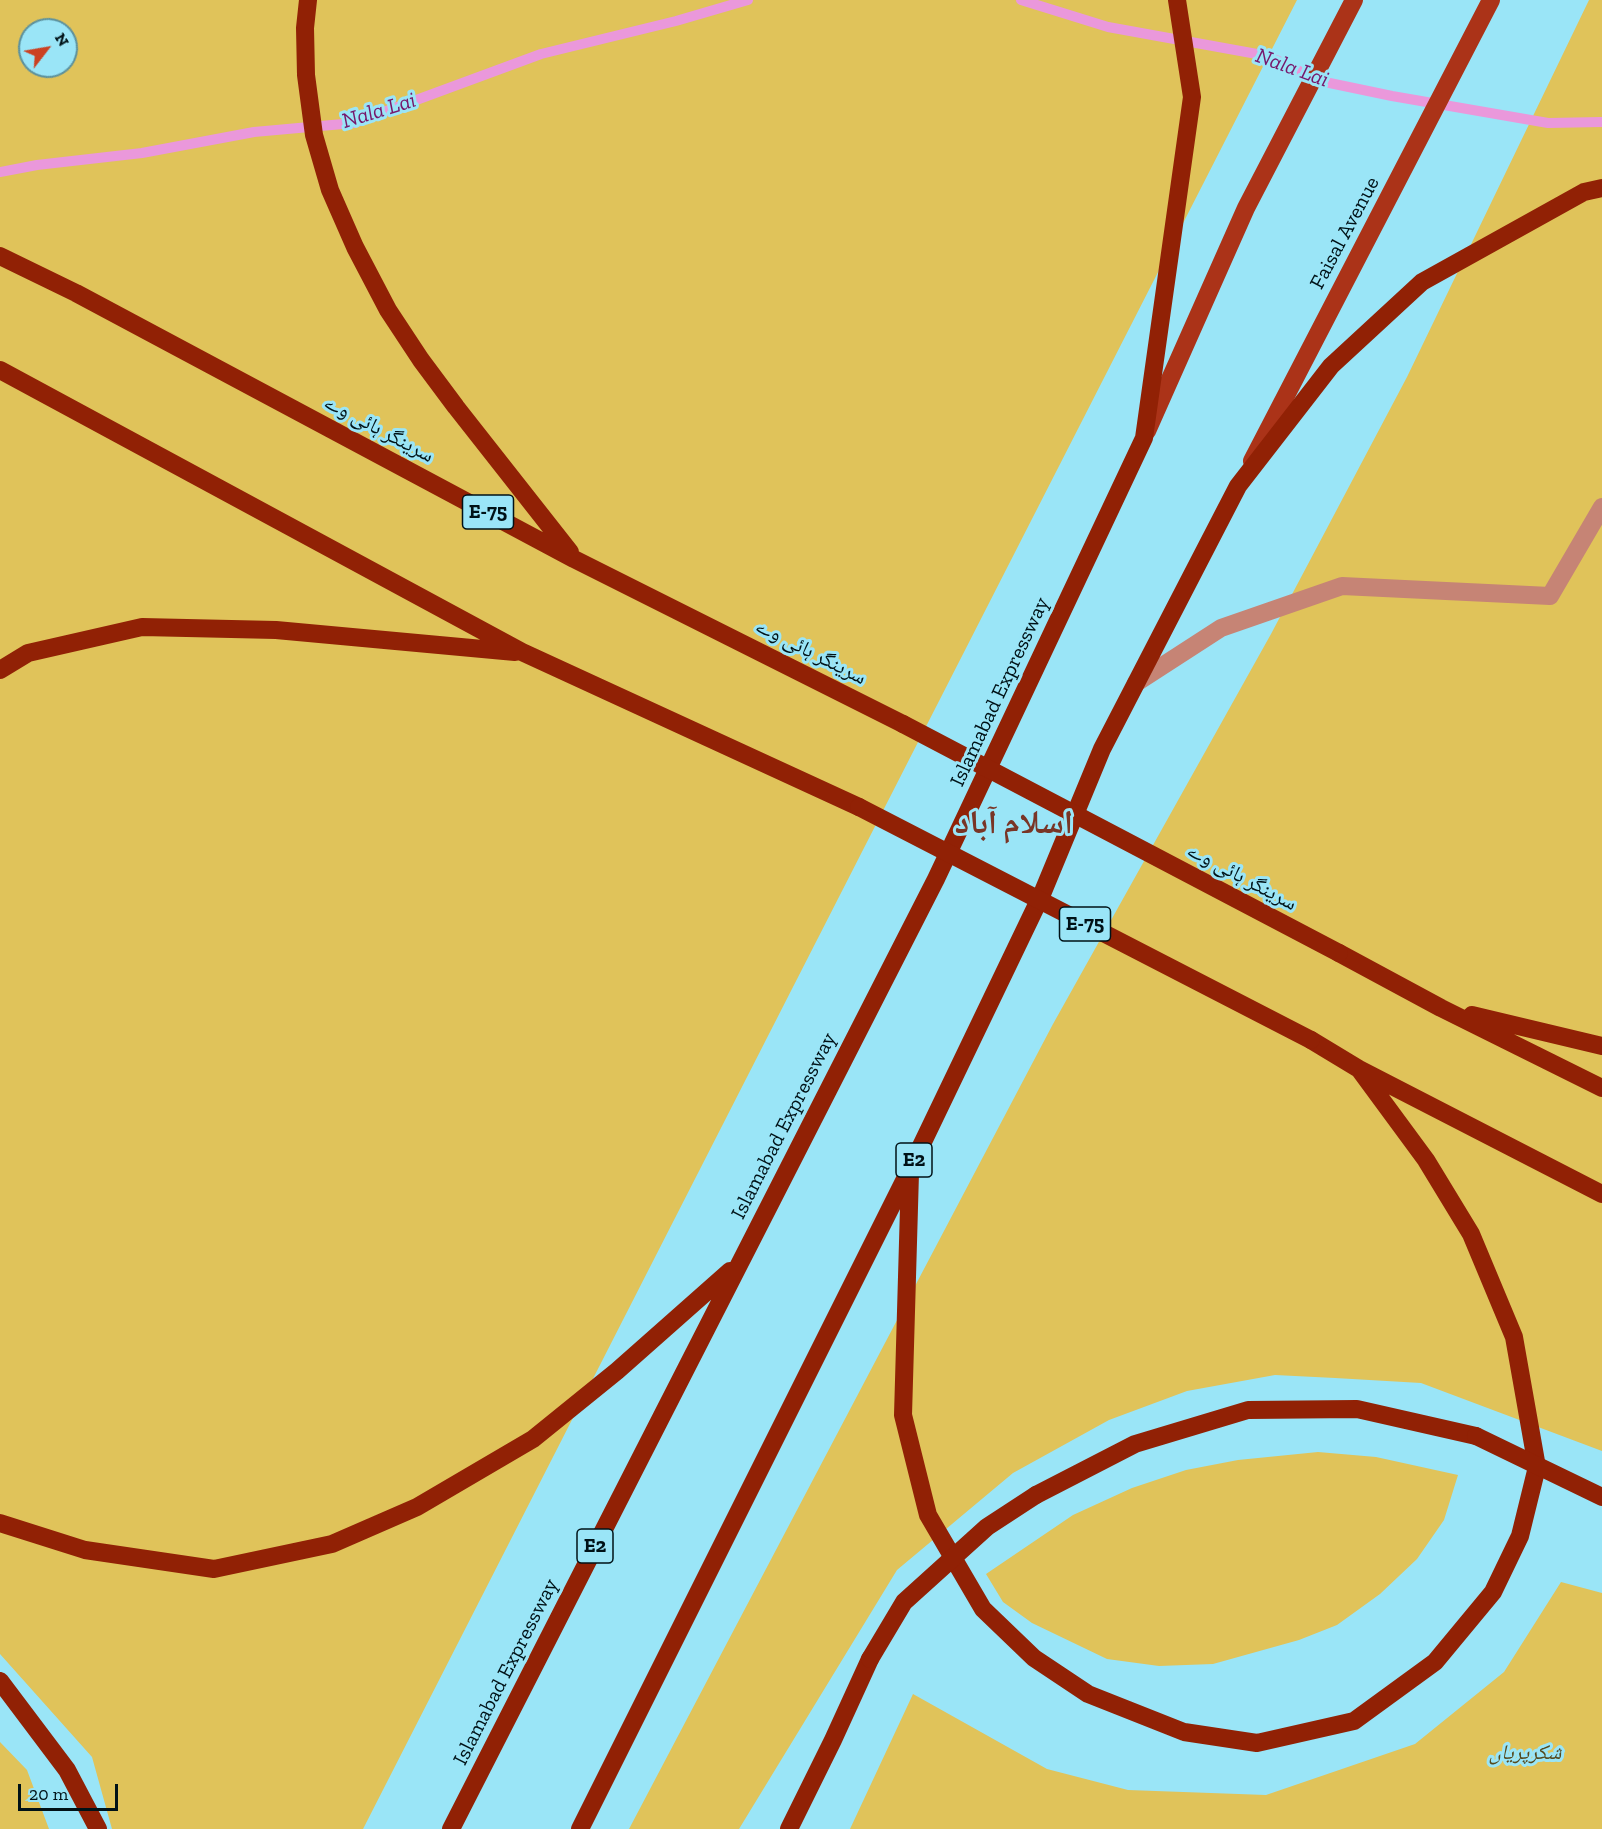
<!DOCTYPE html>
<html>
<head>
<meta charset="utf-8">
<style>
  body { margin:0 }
  #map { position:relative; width:1602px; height:1829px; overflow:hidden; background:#9ae5f7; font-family:"Zilla Slab",serif }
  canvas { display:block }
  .north { position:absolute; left:18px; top:18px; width:60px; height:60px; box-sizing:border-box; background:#9ae5f7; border:2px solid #5c919d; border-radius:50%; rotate:59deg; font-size:16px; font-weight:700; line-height:24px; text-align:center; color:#001217 }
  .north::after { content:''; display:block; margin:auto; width:21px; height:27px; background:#cb4122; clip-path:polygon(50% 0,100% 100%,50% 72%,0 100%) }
  .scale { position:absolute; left:18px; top:1784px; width:100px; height:27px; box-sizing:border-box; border:3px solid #001217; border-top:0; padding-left:8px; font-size:18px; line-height:21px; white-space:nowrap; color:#001217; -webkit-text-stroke:4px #9ae5f7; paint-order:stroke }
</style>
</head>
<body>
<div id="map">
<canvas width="1602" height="1829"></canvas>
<div class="north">N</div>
<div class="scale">20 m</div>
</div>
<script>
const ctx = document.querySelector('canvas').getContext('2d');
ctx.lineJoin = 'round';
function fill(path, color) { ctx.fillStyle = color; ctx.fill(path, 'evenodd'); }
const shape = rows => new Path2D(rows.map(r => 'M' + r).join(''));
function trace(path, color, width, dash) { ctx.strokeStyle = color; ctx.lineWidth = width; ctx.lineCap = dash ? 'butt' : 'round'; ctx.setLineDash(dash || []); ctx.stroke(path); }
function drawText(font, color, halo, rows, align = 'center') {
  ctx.font = font + ' "Zilla Slab","Noto Naskh Arabic",serif'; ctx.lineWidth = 6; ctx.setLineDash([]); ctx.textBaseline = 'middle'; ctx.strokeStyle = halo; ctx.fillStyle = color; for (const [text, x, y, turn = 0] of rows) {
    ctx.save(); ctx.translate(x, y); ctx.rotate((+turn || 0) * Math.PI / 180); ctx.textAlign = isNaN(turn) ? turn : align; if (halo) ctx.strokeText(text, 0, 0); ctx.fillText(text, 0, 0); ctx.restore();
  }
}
fill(shape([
  [0,0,1297,0,363,1829,112,1829,92,1757,0,1654],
  [30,30,66,30,66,66,30,66],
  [1589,0,1602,0,1602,1451,1421,1383,1335,1378,1275,1375,1187,1391,1109,1420,1013,1473,897,1570,739,1829,629,1829,1053,1024,1271,634,1407,377],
  [1318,1452,1376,1457,1458,1475,1444,1520,1417,1559,1380,1594,1337,1625,1299,1640,1213,1664,1159,1666,1107,1659,1032,1623,1003,1602,986,1574,1073,1515,1132,1488,1186,1470,1238,1460],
  [1561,1582,1602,1593,1602,1829,850,1829,913,1694,1047,1769,1128,1790,1266,1795,1415,1744,1504,1672],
  [0,1742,27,1770,49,1829,0,1829]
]), '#e0c35a');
trace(shape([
  [1021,0,1108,27,1268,56,1320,81,1392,96,1548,123,1602,122],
  [0,172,37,165,142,153,254,132,354,123,541,54,676,21,748,0]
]), '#ea98db', 10);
trace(shape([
  [1136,683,1221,628,1342,586,1550,596,1602,507]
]), '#c68475', 18);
trace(shape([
  [1147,431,1246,208,1354,0],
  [1252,461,1491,0]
]), '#ab3318', 18);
trace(shape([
  [308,0,305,28,306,75,314,135,330,190,355,247,388,310,421,360,456,407,570,552],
  [0,256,76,293,574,559,903,724],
  [0,370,522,652,859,807],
  [0,670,28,653,142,627,276,630,515,652],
  [1339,953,1441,1008,1602,1088],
  [1472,1015,1602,1046],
  [1311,1040,1359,1069,1602,1194],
  [910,1173,903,1415,928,1515,983,1609,1034,1658,1088,1694,1184,1732,1257,1743,1354,1721,1435,1662,1493,1592,1520,1536,1537,1467,1514,1337,1471,1234,1426,1160,1359,1069],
  [1036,1495,1135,1444,1248,1410,1357,1409,1476,1436],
  [0,1523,85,1550,214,1569,332,1544,417,1507,533,1439,617,1371,730,1271],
  [0,1681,67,1770,98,1829],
  [451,1829,936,879,1144,438,1192,97,1177,0],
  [580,1829,910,1169,1042,894,1102,749,1238,486,1331,366,1422,282,1584,192,1602,188],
  [789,1829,833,1740,870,1659]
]), '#912105', 18);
trace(shape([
  [903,724,1339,953],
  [859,807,1311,1040],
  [1476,1436,1602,1497],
  [870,1659,904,1602,987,1527,1036,1495]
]), '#912105', 18);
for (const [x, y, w] of [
  [488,512,51],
  [1085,924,51],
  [914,1160,36],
  [595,1546,36]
]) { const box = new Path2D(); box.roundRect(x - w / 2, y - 17, w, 34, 4.5); ctx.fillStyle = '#9ae5f7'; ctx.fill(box); trace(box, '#001217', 1.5); }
drawText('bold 20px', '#001217', null, [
  ["E-75",488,512],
  ["E-75",1085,924],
  ["E2",914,1160],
  ["E2",595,1546]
]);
drawText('21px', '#001217', '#9ae5f7', [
  ["Faisal Avenue",1345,233,-62],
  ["سرینگر ہائی وے",379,429,28],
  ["سرینگر ہائی وے",811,652,27],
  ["Islamabad Expressway",1000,692,-65],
  ["سرینگر ہائی وے",1242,877,28],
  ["Islamabad Expressway",784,1126,-63],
  ["Islamabad Expressway",506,1672,-63]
]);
drawText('italic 21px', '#55491d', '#9ae5f7', [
  ["شکرپریاں",1525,1753]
]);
drawText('italic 22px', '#77176b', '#9ae5f7', [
  ["Nala Lai",1292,68,20],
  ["Nala Lai",379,111,-17]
]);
drawText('bold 33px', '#793526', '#9ae5f7', [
  ["اسلام آباد",1014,824]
]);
</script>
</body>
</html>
